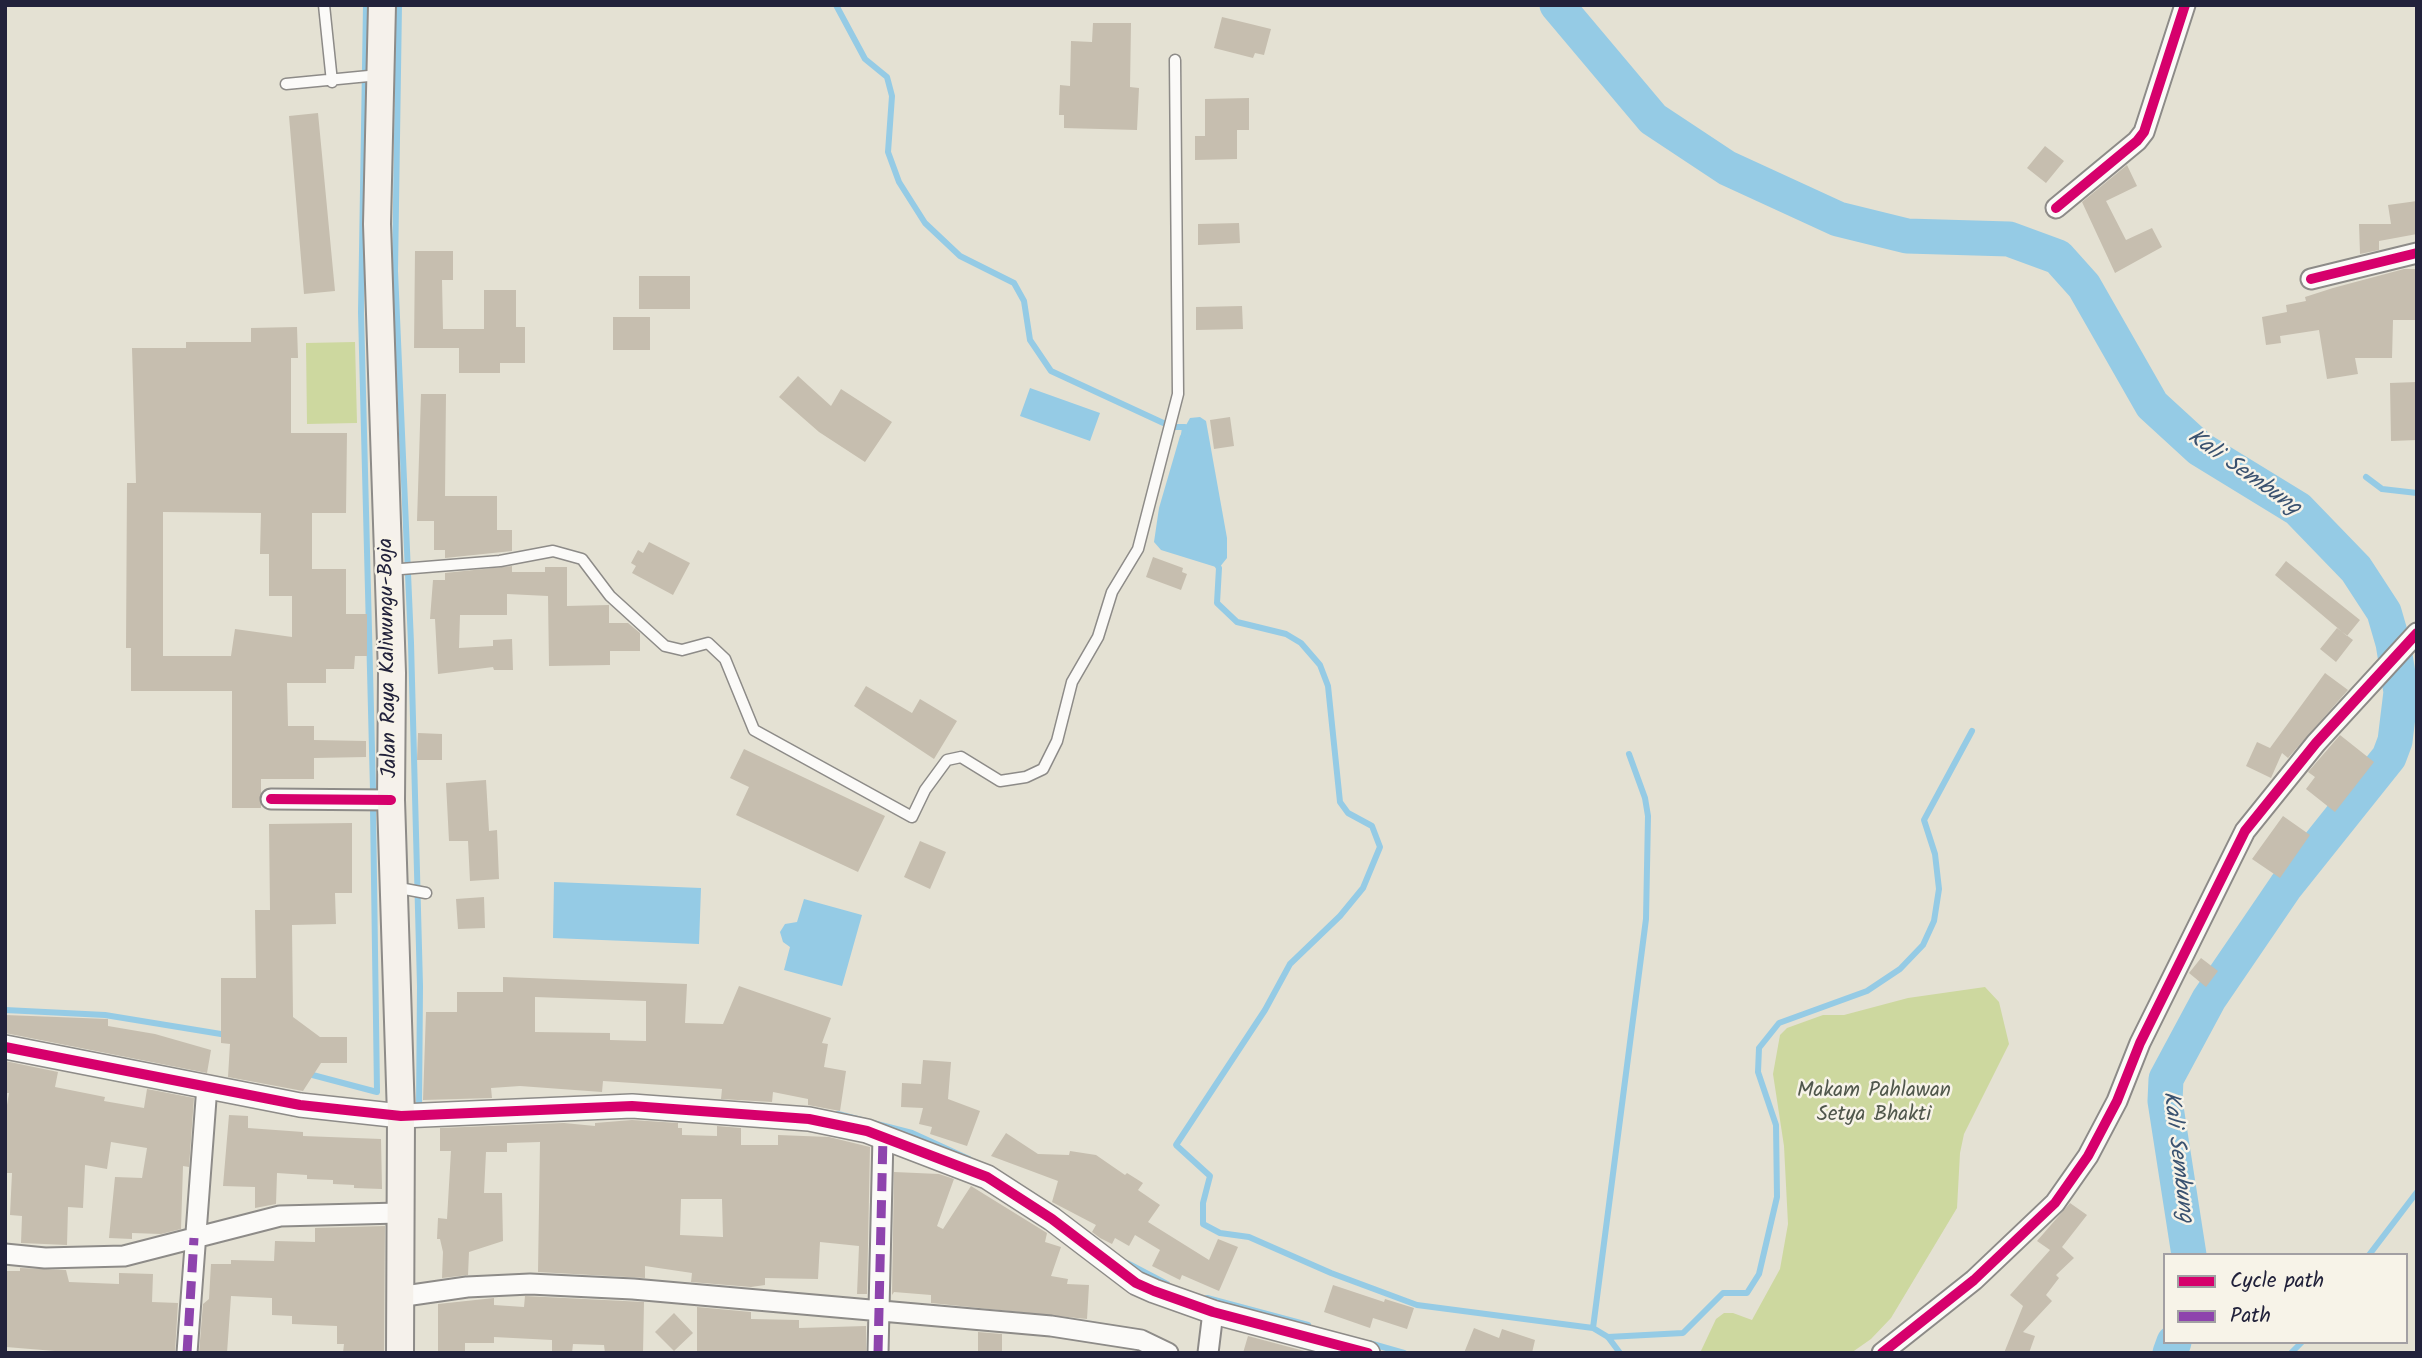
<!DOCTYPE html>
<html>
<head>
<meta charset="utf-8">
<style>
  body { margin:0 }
  #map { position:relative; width:2422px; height:1358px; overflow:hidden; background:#e4e1d3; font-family:Kalam,sans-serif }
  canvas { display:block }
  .frame { position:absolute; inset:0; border:7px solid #22223b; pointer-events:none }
  .legend { position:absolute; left:2163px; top:1253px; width:245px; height:91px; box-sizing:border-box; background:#f7f3e8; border:2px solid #a29fa3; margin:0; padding:9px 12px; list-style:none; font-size:21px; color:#22223b }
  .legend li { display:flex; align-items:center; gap:14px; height:35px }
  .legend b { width:35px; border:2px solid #a29fa3 }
</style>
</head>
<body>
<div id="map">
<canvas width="2422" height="1358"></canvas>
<div class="frame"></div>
<ul class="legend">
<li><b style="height:9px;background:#d6006c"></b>Cycle path</li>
<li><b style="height:9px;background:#8e44ad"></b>Path</li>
</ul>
</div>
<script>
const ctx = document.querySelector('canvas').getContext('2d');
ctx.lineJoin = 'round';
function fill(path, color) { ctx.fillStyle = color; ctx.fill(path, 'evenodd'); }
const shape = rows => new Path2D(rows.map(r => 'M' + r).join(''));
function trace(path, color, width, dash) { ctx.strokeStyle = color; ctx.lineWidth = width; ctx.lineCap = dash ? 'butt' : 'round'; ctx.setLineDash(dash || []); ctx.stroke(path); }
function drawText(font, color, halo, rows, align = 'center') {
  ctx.font = font + ' Kalam,sans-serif'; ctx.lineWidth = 5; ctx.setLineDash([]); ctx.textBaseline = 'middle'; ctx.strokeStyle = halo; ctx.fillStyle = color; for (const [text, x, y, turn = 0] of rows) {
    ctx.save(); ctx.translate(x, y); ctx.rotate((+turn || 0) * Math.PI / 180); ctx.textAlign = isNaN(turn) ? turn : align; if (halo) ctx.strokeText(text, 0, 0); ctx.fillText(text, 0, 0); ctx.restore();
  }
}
fill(shape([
  [355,342,357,423,307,424,306,343],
  [1985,987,1999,1002,2009,1044,1964,1134,1960,1153,1957,1208,1891,1318,1871,1339,1851,1353,1700,1353,1716,1319,1724,1313,1733,1313,1752,1320,1780,1269,1788,1224,1784,1146,1773,1074,1780,1035,1787,1028,1823,1015,1844,1015,1908,998]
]), '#cdd89f');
fill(shape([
  [1030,388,1100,413,1090,441,1020,416],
  [1200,417,1206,421,1227,538,1227,558,1219,568,1161,550,1154,542,1159,508,1180,436,1190,418],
  [554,882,701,888,699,944,553,938],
  [804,899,862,915,842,986,784,970,790,947,783,942,780,932,785,924,797,922]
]), '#95cbe5');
trace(shape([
  [366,5,361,312,373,790],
  [399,5,395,271,411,643,420,986,419,1109,422,1109],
  [836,5,865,59,887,77,892,96,888,152,899,182,925,223,960,256,1014,283,1024,301,1030,340,1051,371,1172,427,1185,427,1184,435],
  [2366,477,2382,489,2417,493],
  [1216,563,1219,568,1217,603,1237,622,1286,634,1301,643,1320,665,1328,686,1340,802,1348,813,1372,826,1380,847,1363,888,1340,916,1290,964,1265,1010,1176,1145,1210,1176,1203,1203,1203,1224,1220,1233,1249,1237,1331,1273,1417,1305,1593,1328,1608,1337,1620,1353],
  [5,1010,105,1015,227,1035],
  [305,1073,377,1092,373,808],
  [838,1114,912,1133,969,1159],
  [2369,1255,2417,1192],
  [1127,1263,1167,1284],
  [1207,1298,1308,1325],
  [1593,1328,1646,919,1648,816,1645,798,1629,754],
  [1608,1337,1683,1333,1723,1293,1747,1293,1759,1274,1777,1197,1776,1125,1758,1072,1759,1048,1779,1023,1867,991,1900,969,1923,945,1934,921,1939,889,1935,854,1924,820,1972,731],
  [1369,1343,1404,1353],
  [2291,1353,2302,1342]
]), '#95cbe5', 6);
trace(shape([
  [1557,5,1653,119,1727,168,1838,219,1907,236,2009,239,2058,257,2084,286,2152,405,2200,449,2298,509,2356,569,2384,612,2393,643,2401,692,2395,741,2389,757,2286,886,2209,999,2166,1079,2165,1101,2189,1255],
  [2170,1353,2174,1342]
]), '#95cbe5', 35);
fill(shape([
  [1222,17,1271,29,1264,55,1255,53,1253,58,1214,48],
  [1093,23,1131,23,1130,87,1139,88,1137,130,1064,128,1064,115,1059,115,1060,85,1070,86,1071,41,1092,42],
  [1249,98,1249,130,1237,130,1237,159,1195,160,1195,136,1205,136,1205,99],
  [318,113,335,291,304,294,289,116],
  [2045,146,2064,161,2046,183,2027,168],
  [2127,165,2137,186,2106,201,2126,240,2152,228,2162,247,2115,273,2082,202],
  [2417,201,2417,234,2379,241,2379,250,2360,254,2359,224,2391,224,2388,205],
  [1239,223,1240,243,1198,245,1198,224],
  [415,251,453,251,453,280,442,280,443,329,484,329,484,290,516,290,516,327,525,327,525,363,500,363,500,373,459,373,459,348,414,348],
  [2404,269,2417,269,2417,320,2393,320,2392,358,2355,358,2358,374,2327,379,2319,330,2280,336,2281,343,2266,345,2262,317,2287,312,2286,305,2306,301,2305,297,2333,288],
  [639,276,690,276,690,309,639,309],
  [1242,306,1243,329,1196,330,1196,307],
  [613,317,650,317,650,350,613,350],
  [297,327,298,358,291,358,291,433,347,433,346,513,312,513,312,569,346,569,346,614,367,614,367,656,355,656,354,669,326,669,326,683,287,683,288,726,314,726,314,740,366,741,366,757,314,758,314,779,261,779,261,808,232,808,232,691,131,691,131,648,126,648,127,483,136,483,132,348,186,348,186,342,251,342,251,328],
  [163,512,261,513,260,554,269,554,269,596,292,596,292,637,235,629,231,656,163,656],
  [798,376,831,406,841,389,892,422,865,462,819,432,779,397],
  [2417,382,2417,440,2391,441,2390,383],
  [421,394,446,394,445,496,497,496,497,530,512,530,512,551,445,558,445,550,434,550,434,521,417,521],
  [1230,417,1234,446,1214,449,1210,420],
  [649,542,690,563,673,595,632,573,636,566,631,563,638,550,643,553],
  [1153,557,1183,568,1182,572,1187,574,1181,590,1146,577],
  [2286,561,2360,620,2347,636,2275,575],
  [512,566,512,572,545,572,545,567,567,567,567,606,609,605,609,623,628,623,640,633,640,651,610,651,610,665,549,666,548,596,507,594,507,615,460,615,459,648,493,646,493,640,512,639,513,670,494,670,493,667,438,674,435,619,430,619,433,580,445,580,445,573],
  [2337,628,2353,640,2336,662,2320,649],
  [2325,673,2348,690,2288,758,2282,753,2271,778,2246,766,2257,742,2270,748],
  [866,686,912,713,920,699,957,721,934,759,854,706],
  [418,733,442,734,442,760,417,760],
  [2340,735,2374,762,2335,812,2306,789,2315,777,2308,772],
  [744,749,885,816,858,872,736,815,749,787,730,778],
  [486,780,489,831,497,830,499,879,470,881,468,841,449,841,446,783],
  [2283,816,2310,835,2280,878,2252,859],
  [352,823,352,893,335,893,336,924,292,925,293,1017,320,1037,347,1037,347,1063,321,1063,303,1091,228,1077,230,1044,221,1043,221,978,256,978,255,910,270,910,269,824],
  [920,841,946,852,930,889,904,877],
  [484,897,485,928,458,929,456,899],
  [2201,958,2218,971,2206,987,2189,973],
  [503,977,687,984,685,1023,723,1024,739,986,831,1018,822,1043,828,1044,824,1067,846,1071,840,1111,808,1105,808,1099,773,1092,772,1102,721,1099,722,1089,603,1081,602,1092,520,1086,491,1088,492,1098,423,1100,426,1012,457,1012,457,992,503,992],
  [535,997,646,1001,646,1041,610,1040,610,1033,535,1032],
  [5,1015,108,1019,108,1026,155,1034,211,1050,207,1073,5,1033],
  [923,1060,951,1062,948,1099,980,1111,967,1146,930,1134,932,1127,919,1124,923,1108,901,1107,902,1083,921,1084],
  [5,1061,58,1072,55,1087,105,1097,104,1101,144,1108,147,1089,194,1098,189,1167,183,1166,181,1229,161,1234,132,1233,132,1239,109,1238,115,1177,142,1178,147,1148,111,1142,107,1169,85,1165,83,1208,68,1207,67,1245,21,1243,22,1216,10,1215,12,1173,5,1173,5,1117,9,1093,5,1093],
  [229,1115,248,1116,248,1128,303,1132,303,1136,381,1139,382,1189,354,1188,354,1185,333,1184,333,1180,307,1179,307,1175,277,1173,276,1204,255,1208,255,1187,223,1186],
  [632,1120,678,1123,678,1128,682,1128,682,1135,717,1136,717,1126,741,1128,741,1145,778,1145,778,1135,829,1137,870,1147,867,1294,857,1294,859,1246,820,1242,818,1279,765,1278,765,1285,751,1287,691,1282,692,1273,645,1266,645,1278,538,1272,540,1142,507,1143,507,1152,486,1152,484,1193,502,1193,503,1241,469,1252,468,1275,442,1278,443,1252,440,1239,437,1239,438,1218,447,1219,451,1151,440,1151,440,1128,564,1123,595,1126,595,1123],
  [681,1199,722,1199,723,1237,680,1235],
  [1006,1133,1038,1154,1069,1155,1070,1151,1096,1155,1125,1175,1127,1173,1143,1183,1138,1190,1160,1205,1148,1222,1209,1260,1218,1239,1238,1247,1219,1291,1182,1275,1180,1280,1152,1266,1160,1250,1135,1235,1129,1246,1115,1238,1112,1244,1100,1238,1092,1232,1096,1225,1052,1202,1058,1181,991,1156],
  [894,1172,939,1174,954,1179,937,1226,943,1229,971,1186,1047,1233,1045,1242,1061,1247,1051,1276,1068,1279,1067,1284,1089,1285,1087,1319,931,1303,931,1295,894,1292,892,1295],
  [2070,1203,2087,1215,2062,1247,2074,1258,2056,1275,2059,1278,2046,1295,2052,1301,2023,1332,2035,1336,2029,1353,2004,1353,2023,1306,2010,1295,2050,1250,2037,1241],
  [385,1226,384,1353,343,1353,344,1344,337,1344,337,1326,292,1324,292,1316,272,1315,272,1298,231,1296,227,1353,199,1353,203,1304,209,1299,211,1264,231,1264,231,1260,274,1261,275,1241,315,1242,315,1228],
  [20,1268,66,1270,69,1282,119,1284,119,1273,153,1274,152,1302,178,1303,175,1352,67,1352,6,1347,6,1271,20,1271],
  [1333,1285,1384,1302,1385,1299,1414,1308,1407,1329,1373,1318,1370,1328,1324,1312],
  [525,1296,644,1302,643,1353,605,1353,604,1345,573,1344,572,1353,552,1353,552,1340,494,1337,494,1343,465,1343,465,1353,438,1353,438,1304,494,1298,494,1305,524,1307],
  [697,1307,751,1312,751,1319,799,1320,799,1328,866,1326,866,1353,697,1352],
  [674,1313,693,1333,674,1351,655,1332],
  [1474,1328,1499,1338,1502,1329,1535,1340,1532,1353,1464,1353],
  [978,1332,1002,1334,1002,1353,978,1353],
  [1248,1336,1312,1353,1243,1353]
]), '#c6beaf');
const service = shape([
  [324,5,332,82],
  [286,84,379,75],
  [389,570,500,561,553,551,582,559,610,596,665,646,682,650,708,643,725,659,754,730,912,817,925,790,947,760,961,757,1000,781,1026,777,1043,769,1057,741,1072,682,1098,637,1112,592,1138,549,1178,394,1175,60],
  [394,887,426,893]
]);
const minor = shape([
  [2056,208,2137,141,2144,132,2185,5],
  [2311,279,2417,253],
  [271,799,391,800],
  [5,1254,45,1258,124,1256,280,1216,399,1213],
  [398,1297,467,1287,530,1284,633,1289,1051,1326,1141,1340,1168,1353],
  [187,1353,207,1086],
  [878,1353,883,1136],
  [1208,1353,1213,1312],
  [1882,1353,1974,1280,2055,1203,2088,1156,2117,1101,2140,1043,2245,831,2316,743,2417,633]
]);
const tertiary = shape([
  [5,1047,300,1105,401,1116,632,1106,809,1119,867,1131,987,1177,1052,1219,1136,1283,1154,1291,1213,1312,1368,1353]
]);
const secondary = shape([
  [382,5,377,224,392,673,391,800,401,1116,400,1353]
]);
trace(service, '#8d8b88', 13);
trace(minor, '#8d8b88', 23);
trace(tertiary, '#8d8b88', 26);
trace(secondary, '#8d8b88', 30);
trace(service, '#fbfaf8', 10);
trace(minor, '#fbfaf8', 19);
trace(tertiary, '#fbfaf8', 23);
trace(secondary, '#f5f1eb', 26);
trace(shape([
  [187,1353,194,1238],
  [878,1353,883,1136]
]), '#8e44ad', 9, [18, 9]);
trace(shape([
  [2056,208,2137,141,2144,132,2185,5],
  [2311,279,2417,253],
  [271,799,391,800],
  [5,1047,300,1105,401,1116,632,1106,809,1119,867,1131,987,1177,1052,1219,1136,1283,1154,1291,1213,1312,1368,1353],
  [1882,1353,1974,1280,2055,1203,2088,1156,2117,1101,2140,1043,2245,831,2316,743,2417,633]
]), '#d6006c', 10);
drawText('21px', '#22223b', '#f7f3e8', [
  ["Jalan Raya Kaliwungu-Boja",390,658,-91]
]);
drawText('21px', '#50574c', '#f7f3e8', [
  ["Makam Pahlawan",1874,1092],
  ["Setya Bhakti",1874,1116]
]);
drawText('italic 23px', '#3a5270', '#f7f3e8', [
  ["Kali Sembung",2243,474,35],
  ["Kali Sembung",2176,1157,83]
]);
</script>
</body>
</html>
